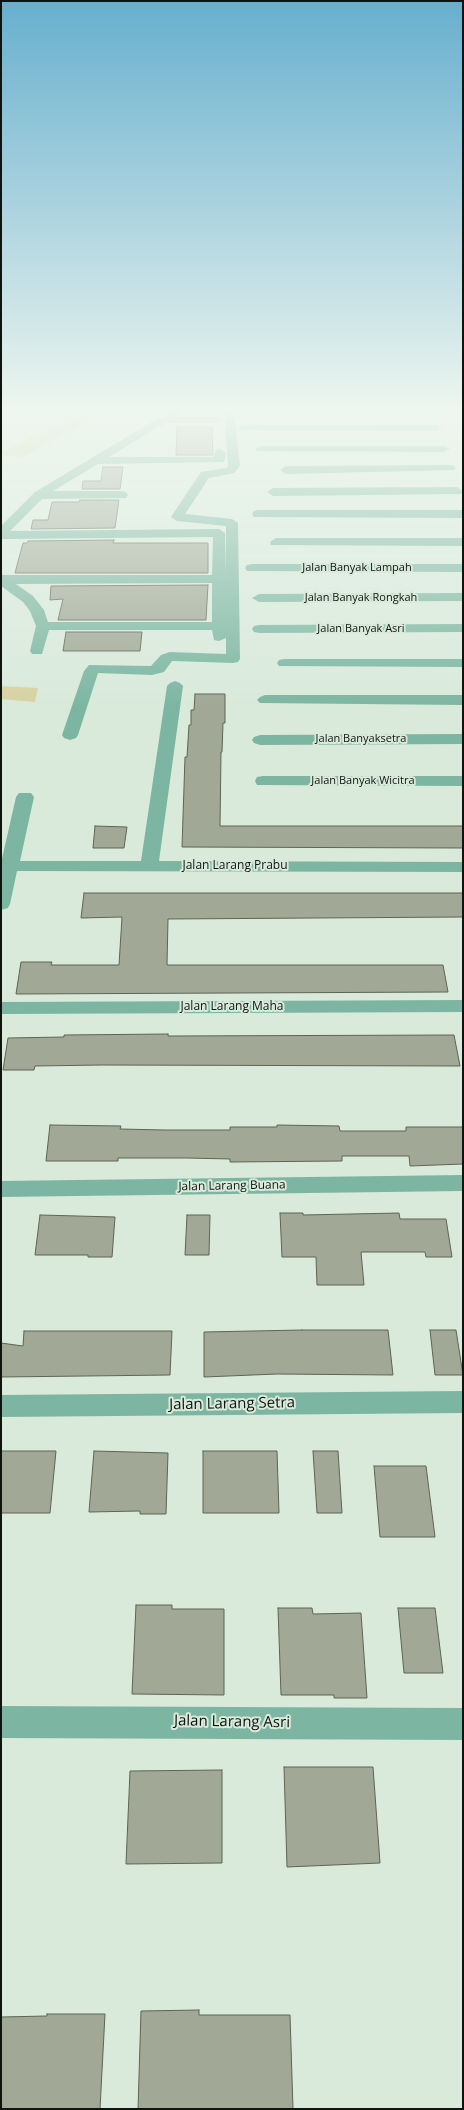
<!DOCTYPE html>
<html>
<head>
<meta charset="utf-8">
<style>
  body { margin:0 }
  #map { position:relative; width:464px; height:2110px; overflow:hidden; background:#d9eadb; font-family:"Open Sans",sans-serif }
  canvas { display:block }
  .frame { position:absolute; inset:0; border:2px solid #0f140f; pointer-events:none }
</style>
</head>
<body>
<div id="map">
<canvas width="464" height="2110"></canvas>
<div class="frame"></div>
</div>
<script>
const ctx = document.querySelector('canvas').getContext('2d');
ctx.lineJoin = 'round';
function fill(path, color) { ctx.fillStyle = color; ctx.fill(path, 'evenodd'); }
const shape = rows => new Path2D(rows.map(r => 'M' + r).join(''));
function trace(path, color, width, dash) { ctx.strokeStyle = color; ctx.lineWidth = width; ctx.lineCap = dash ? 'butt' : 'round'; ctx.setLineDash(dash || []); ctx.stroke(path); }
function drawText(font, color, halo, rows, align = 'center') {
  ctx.font = font + ' "Open Sans",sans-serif'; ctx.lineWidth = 4; ctx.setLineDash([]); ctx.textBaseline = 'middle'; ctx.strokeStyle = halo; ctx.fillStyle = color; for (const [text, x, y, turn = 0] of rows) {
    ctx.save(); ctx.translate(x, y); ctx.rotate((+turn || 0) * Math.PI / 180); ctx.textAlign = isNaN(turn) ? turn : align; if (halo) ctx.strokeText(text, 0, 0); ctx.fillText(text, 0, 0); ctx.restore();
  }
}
fill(shape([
  [94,411,109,411,21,458,1,455,1,453,26,440],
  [1,686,38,688,35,702,1,699]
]), '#d7d2a2');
const building = shape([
  [177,427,212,427,213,455,176,455,177,427],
  [103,467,123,467,120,489,82,489,83,481,101,481,103,467],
  [80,500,119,500,115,528,31,529,33,520,48,520,52,502,79,502,80,500],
  [114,540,113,543,208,543,208,573,15,573,23,543,27,543,28,541,114,540],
  [208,585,206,620,58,620,63,599,50,600,51,586,208,585],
  [66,632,142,632,140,651,63,651,66,632],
  [195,694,225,694,225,723,223,723,222,752,221,752,220,826,463,826,463,848,182,847,185,757,187,757,189,725,191,725,191,710,194,710,195,694],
  [95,826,127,827,124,848,93,848,95,826],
  [84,893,463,893,463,917,168,919,167,965,443,965,448,992,16,994,21,962,52,962,51,965,119,965,122,917,81,918,84,893],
  [168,1034,168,1036,454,1035,460,1066,102,1065,35,1066,34,1070,3,1070,8,1038,64,1037,64,1035,168,1034],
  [50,1125,121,1126,120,1129,165,1130,230,1130,230,1127,277,1127,277,1125,339,1126,340,1131,406,1131,406,1127,463,1127,463,1164,410,1166,409,1156,342,1156,342,1161,230,1162,230,1159,187,1158,118,1158,118,1161,46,1161,50,1125],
  [280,1213,303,1213,303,1215,399,1213,400,1219,446,1219,452,1257,426,1257,425,1252,361,1252,364,1285,317,1285,316,1257,282,1257,280,1213],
  [40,1215,115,1217,112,1257,88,1257,88,1255,35,1255,40,1215],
  [187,1215,210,1215,209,1255,185,1255,187,1215],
  [302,1330,388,1330,393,1375,277,1374,204,1377,204,1332,302,1330],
  [430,1330,456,1330,463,1375,435,1375,430,1330],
  [24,1331,172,1331,170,1375,1,1377,1,1343,23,1346,24,1331],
  [1,1451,56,1451,50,1513,1,1513,1,1451],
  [94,1451,168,1453,166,1514,140,1514,140,1511,89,1512,94,1451],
  [203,1451,277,1451,279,1513,203,1513,203,1451],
  [313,1451,338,1451,342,1513,317,1513,313,1451],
  [374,1466,426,1466,435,1537,380,1537,374,1466],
  [136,1605,172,1605,172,1609,224,1609,224,1695,132,1694,136,1605],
  [278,1608,312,1608,313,1614,361,1613,367,1698,334,1698,334,1695,281,1695,278,1608],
  [398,1608,435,1608,443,1673,404,1673,398,1608],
  [284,1767,373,1767,380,1863,287,1867,284,1767],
  [222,1770,222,1863,126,1864,130,1771,222,1770],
  [199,2010,199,2015,290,2015,293,2109,138,2109,141,2011,199,2010],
  [47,2014,105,2014,100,2109,1,2109,1,2017,47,2016,47,2014]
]);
fill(building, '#a1a896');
trace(building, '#5d6453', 1);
fill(shape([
  [170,411,183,411,176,417,218,417,223,420,218,423,165,423,109,457,214,457,216,450,220,449,226,452,224,462,98,464,53,491,122,491,126,492,128,495,126,498,42,499,10,531,219,529,225,533,226,574,226,526,177,521,171,517,201,472,226,468,228,466,224,411,234,411,240,466,234,473,209,478,185,514,232,519,238,523,240,659,238,662,233,663,172,661,164,672,152,675,98,673,78,735,76,738,70,740,64,738,62,735,84,671,89,665,151,666,161,655,170,652,226,654,226,638,219,641,214,640,212,630,49,630,42,654,32,654,30,651,36,626,30,611,23,602,1,586,1,575,212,575,213,537,1,539,1,526,35,492,170,411],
  [212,583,212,622,48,622,44,610,33,596,16,584,212,583],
  [244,425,437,425,442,428,437,431,240,430,239,428,240,426,244,425],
  [261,446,444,446,450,449,444,452,257,451,255,449,261,446],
  [450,465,454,466,456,468,454,470,286,474,280,470,286,466,450,465],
  [457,487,463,491,461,494,273,496,267,492,273,488,457,487],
  [258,510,463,510,463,518,254,517,252,514,254,511,258,510],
  [276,538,463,538,463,546,271,545,270,542,276,538],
  [252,564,463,564,463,572,247,571,245,568,247,565,252,564],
  [463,593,463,601,259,602,252,598,259,594,463,593],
  [463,624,463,632,259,633,254,632,252,629,254,626,259,625,463,624],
  [284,659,463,659,463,667,279,666,277,663,279,660,284,659],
  [175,681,180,683,183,686,159,861,463,862,463,872,17,871,10,904,8,908,1,910,1,863,16,797,19,793,31,793,34,797,20,861,141,861,167,686,170,683,175,681],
  [265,695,463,695,463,705,260,703,257,700,260,697,265,695],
  [463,734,463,744,260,745,254,743,252,740,254,737,260,735,463,734],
  [263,776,463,776,463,786,257,785,255,781,257,777,263,776],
  [463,1000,463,1012,1,1014,1,1002,463,1000],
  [463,1175,463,1191,1,1197,1,1181,463,1175],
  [463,1391,463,1413,1,1417,1,1395,463,1391],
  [1,1706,463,1708,463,1740,1,1738,1,1706]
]), '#7cb6a2');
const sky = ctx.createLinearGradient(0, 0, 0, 707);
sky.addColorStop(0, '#67afce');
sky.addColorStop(0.58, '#eef6ef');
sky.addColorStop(1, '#eef6ef00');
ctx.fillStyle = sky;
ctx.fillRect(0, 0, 464, 707);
drawText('11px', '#0f140f', '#d9eadb', [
  ["Jalan Banyak Lampah",357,568],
  ["Jalan Banyak Rongkah",361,598],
  ["Jalan Banyak Asri",361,629],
  ["Jalan Banyaksetra",361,739],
  ["Jalan Banyak Wicitra",363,781]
]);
drawText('12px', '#0f140f', '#d9eadb', [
  ["Jalan Larang Prabu",235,866],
  ["Jalan Larang Maha",232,1007],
  ["Jalan Larang Buana",232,1186,-1]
]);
drawText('15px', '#0f140f', '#d9eadb', [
  ["Jalan Larang Setra",232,1404,-1],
  ["Jalan Larang Asri",232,1722,1]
]);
</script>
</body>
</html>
